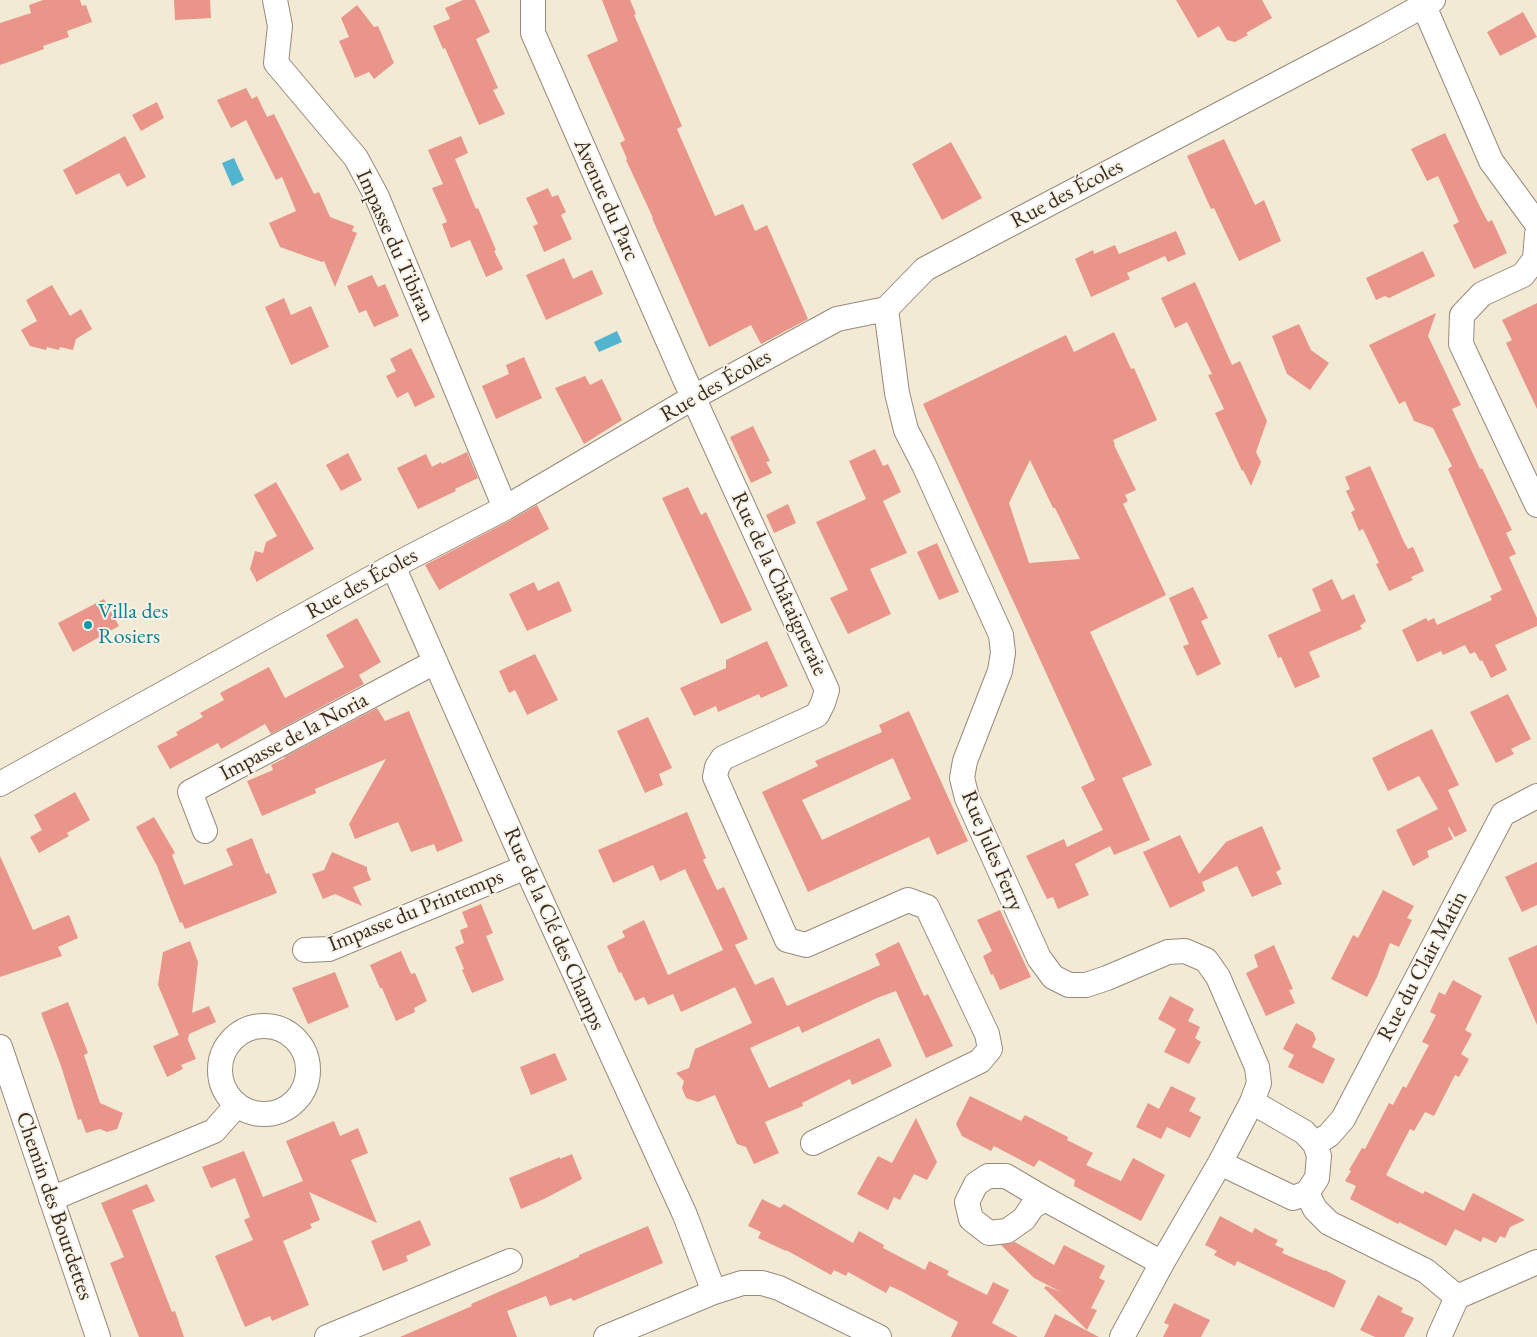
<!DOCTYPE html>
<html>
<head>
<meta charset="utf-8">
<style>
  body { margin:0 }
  canvas { display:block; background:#f3ead5 }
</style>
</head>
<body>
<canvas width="1537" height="1337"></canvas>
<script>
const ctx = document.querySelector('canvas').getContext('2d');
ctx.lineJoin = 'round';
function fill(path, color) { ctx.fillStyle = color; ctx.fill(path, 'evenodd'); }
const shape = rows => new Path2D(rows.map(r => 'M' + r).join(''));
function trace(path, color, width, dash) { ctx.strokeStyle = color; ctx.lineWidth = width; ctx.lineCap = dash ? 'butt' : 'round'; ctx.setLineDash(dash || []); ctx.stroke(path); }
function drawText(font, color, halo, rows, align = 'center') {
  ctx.font = font + ' "EB Garamond",serif'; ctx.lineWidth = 4; ctx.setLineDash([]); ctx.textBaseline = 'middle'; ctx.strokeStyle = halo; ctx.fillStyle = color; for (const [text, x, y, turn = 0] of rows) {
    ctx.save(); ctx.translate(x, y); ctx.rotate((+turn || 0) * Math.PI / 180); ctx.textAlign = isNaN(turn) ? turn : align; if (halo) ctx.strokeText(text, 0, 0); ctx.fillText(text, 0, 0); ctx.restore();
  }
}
fill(shape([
  [234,158,244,180,232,186,222,163],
  [617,331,622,342,599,352,594,342]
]), '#51b5d0');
fill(shape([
  [43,0,80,0,82,6,86,5,92,22,67,31,69,37,43,46,44,49,0,65,0,23,31,13,29,5],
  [174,0,210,0,211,18,175,20],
  [463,0,475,0,490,32,476,39,498,88,493,90,505,114,479,125,445,48,443,49,433,26,450,19,445,8],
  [602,0,630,0,636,14,634,15,682,126,677,129,715,216,743,204,755,231,767,225,808,319,761,344,751,325,709,347,652,218,653,218,626,160,627,159,620,143,625,140,587,55,618,41],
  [1176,0,1262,0,1272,18,1246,33,1248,35,1235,42,1227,40,1219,26,1198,38],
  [357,5,374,27,378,26,394,63,374,79,369,72,355,78,339,41,349,37,341,18],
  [1523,12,1537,37,1500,56,1487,32],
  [246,88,252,99,257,96,267,117,274,114,314,194,319,192,330,217,354,226,352,231,357,233,335,287,324,261,322,262,280,247,269,223,296,211,282,177,276,180,246,120,231,128,217,100],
  [157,102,164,118,141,131,132,115],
  [1445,133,1481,209,1488,222,1492,220,1507,253,1474,269,1453,225,1459,222,1438,176,1427,181,1411,149],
  [125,136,146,177,127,187,119,173,76,195,63,170],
  [461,136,468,153,455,159,476,209,478,208,496,250,494,251,503,269,486,277,470,240,451,248,442,224,447,222,432,188,443,184,428,150],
  [1224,139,1255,205,1264,200,1281,241,1239,261,1214,208,1211,209,1187,156],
  [951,142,982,198,942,220,912,164],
  [548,188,552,197,558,195,566,212,561,215,572,239,544,252,533,226,538,224,526,198],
  [1176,231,1186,254,1168,262,1165,256,1127,273,1130,279,1091,297,1075,259,1093,250,1094,254,1115,245,1119,254],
  [1423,251,1435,276,1389,298,1385,296,1376,300,1366,278],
  [564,258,573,279,592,270,603,294,546,320,526,275],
  [372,275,378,287,385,284,399,316,374,327,366,310,359,313,347,286],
  [1195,282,1232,365,1240,361,1267,421,1256,452,1261,462,1251,486,1243,470,1242,471,1215,413,1224,409,1208,375,1212,374,1187,322,1175,328,1161,298],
  [52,285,70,316,81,309,92,329,76,339,73,350,60,347,59,350,47,347,46,350,30,346,21,330,37,321,26,300],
  [284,298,291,315,311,306,329,347,291,365,265,307],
  [1537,303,1537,409,1506,343,1512,340,1502,320],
  [1436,313,1428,336,1461,405,1452,409,1480,469,1482,468,1512,530,1506,533,1516,554,1509,557,1537,618,1537,626,1495,645,1507,670,1491,678,1482,660,1480,661,1475,652,1470,654,1465,645,1443,655,1441,651,1417,662,1402,630,1426,618,1428,621,1434,618,1437,625,1492,600,1490,596,1502,590,1448,469,1452,466,1433,428,1414,421,1405,401,1399,404,1369,345],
  [1299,324,1311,350,1329,363,1310,390,1287,374,1272,336],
  [1114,332,1131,369,1134,368,1157,420,1113,440,1115,445,1114,445,1136,490,1125,495,1128,501,1123,504,1166,595,1090,632,1152,765,1122,778,1150,840,1114,855,1110,846,1075,864,1089,895,1058,909,1053,897,1047,899,1026,856,1064,839,1067,847,1103,830,1081,787,1095,780,923,404,1066,335,1074,352],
  [1030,460,1053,508,1055,508,1080,559,1029,563,1009,503],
  [411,348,435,397,415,407,408,392,397,398,386,376,396,371,390,359],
  [524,357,542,398,496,419,482,386,509,374,506,365],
  [585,376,590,385,602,379,622,420,584,444,555,388],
  [753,426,770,461,766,462,772,473,751,483,730,437],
  [875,449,883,466,888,464,901,492,883,501,907,553,870,569,891,614,848,634,830,598,848,590,816,522,866,499,849,461],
  [467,452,478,478,455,489,456,491,418,509,397,468,426,454,432,467,441,462,442,464,446,462],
  [348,453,362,480,341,491,326,465],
  [1370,466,1404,542,1408,549,1413,547,1424,571,1411,577,1413,580,1389,591,1376,564,1379,563,1363,529,1359,531,1351,512,1355,510,1346,491,1350,489,1345,477],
  [276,482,314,549,256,582,256,580,250,569,255,551,263,553,266,542,277,536,254,495],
  [688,487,701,515,706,512,752,610,721,624,662,498],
  [788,504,796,523,774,533,766,515],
  [537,505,549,529,439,590,425,565,511,520],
  [937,543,959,592,939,600,917,552],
  [1332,579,1342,600,1354,594,1366,621,1360,626,1362,629,1309,652,1320,677,1295,688,1281,657,1278,658,1268,635,1321,611,1312,589],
  [559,581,572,611,527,631,509,594,534,582,538,591],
  [1193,587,1208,618,1201,621,1221,664,1197,676,1183,646,1189,644,1169,598],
  [104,599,119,626,73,652,58,623],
  [357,618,381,662,359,675,364,684,271,734,265,724,221,749,218,743,170,769,157,746,178,735,176,732,203,717,200,713,224,700,220,693,269,667,285,698,344,667,326,635],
  [767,641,788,686,761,698,759,694,718,712,716,706,694,716,680,688,726,668,726,660],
  [535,654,558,700,527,715,515,690,509,693,499,671],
  [1508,694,1531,739,1511,749,1514,754,1496,763,1470,712],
  [377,708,385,721,409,711,463,841,437,852,434,844,411,852,398,822,355,839,349,824,386,759,315,789,316,793,262,816,247,781,273,770,271,765,285,758,284,757],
  [909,711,968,841,937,855,929,837,808,892,762,792,818,766,815,761,882,732,879,725],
  [893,758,911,799,822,840,802,800],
  [648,717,672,768,659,774,663,785,645,793,617,731],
  [1432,729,1459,785,1448,790,1467,831,1455,837,1449,827,1448,828,1453,839,1427,851,1429,857,1413,866,1396,830,1438,809,1419,776,1388,791,1372,758],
  [75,792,90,820,67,833,69,836,39,853,30,837,42,830,34,815],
  [687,812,706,858,703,860,717,890,724,887,748,939,726,949,735,945,755,985,773,977,787,1006,880,965,875,954,899,942,924,996,928,994,953,1046,926,1058,896,991,877,998,802,1033,799,1026,750,1048,769,1088,879,1038,892,1066,852,1085,850,1079,802,1103,803,1106,765,1122,779,1153,754,1164,746,1147,737,1144,715,1095,698,1102,686,1098,682,1088,684,1081,676,1073,689,1068,695,1049,752,1023,735,987,681,1012,673,994,648,1005,644,997,635,1001,621,972,619,973,607,946,625,937,622,931,644,920,668,975,723,950,685,869,660,881,653,865,613,883,598,850],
  [154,817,175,853,172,855,184,885,233,865,226,849,252,838,266,874,269,873,277,893,185,929,182,922,180,923,157,866,136,827],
  [1262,826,1281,869,1276,872,1282,884,1252,897,1237,866,1202,882,1205,891,1170,908,1143,852,1180,835,1199,874,1226,842],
  [332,852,367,867,367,871,371,880,353,887,362,906,335,894,323,899,312,874,324,870],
  [0,856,33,930,69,915,78,938,58,947,62,956,0,977],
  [1537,862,1537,905,1522,912,1505,877],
  [1383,890,1414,906,1407,918,1412,920,1399,947,1390,943,1377,977,1367,997,1331,979,1353,935,1358,938],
  [481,904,493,933,486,936,504,980,472,993,462,970,464,969,455,947,464,943,460,930,468,927,462,912],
  [1000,910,1031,977,1000,990,993,974,991,975,983,956,992,951,977,920],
  [190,941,198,962,192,1013,209,1006,216,1022,189,1034,188,1040,196,1059,181,1065,183,1069,167,1077,153,1046,179,1035,158,985,163,952],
  [1274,945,1293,989,1289,990,1295,1003,1266,1016,1246,973,1258,967,1254,955],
  [1537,945,1537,1025,1508,958],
  [401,951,411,974,415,973,427,1001,414,1008,415,1012,396,1021,382,988,380,988,370,965],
  [335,972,349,1007,308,1024,292,988],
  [1453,980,1482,996,1465,1030,1472,1034,1461,1054,1469,1059,1459,1077,1455,1075,1434,1116,1425,1112,1414,1131,1410,1129,1386,1175,1423,1194,1425,1191,1464,1211,1473,1193,1525,1220,1510,1227,1505,1238,1500,1236,1496,1243,1483,1237,1481,1242,1455,1229,1446,1246,1399,1222,1398,1224,1350,1199,1356,1186,1345,1181,1351,1171,1349,1170,1362,1148,1365,1149,1389,1103,1393,1105,1403,1086,1406,1088,1429,1045,1422,1042,1436,1015,1430,1012,1439,992,1445,995],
  [1170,996,1194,1009,1188,1021,1200,1027,1195,1038,1201,1042,1189,1064,1164,1052,1176,1029,1158,1019],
  [68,1002,88,1053,84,1055,100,1103,123,1113,117,1129,107,1132,100,1129,86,1133,81,1119,78,1120,61,1066,41,1013],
  [1296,1023,1313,1032,1316,1039,1312,1047,1335,1059,1323,1084,1288,1067,1294,1055,1283,1049],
  [555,1053,567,1080,531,1095,520,1067],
  [1171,1086,1196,1098,1189,1111,1201,1117,1190,1138,1167,1127,1161,1139,1136,1127,1148,1103,1159,1109],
  [970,1096,1021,1121,1025,1115,1068,1137,1067,1140,1093,1153,1086,1165,1121,1181,1133,1158,1165,1175,1141,1221,1074,1186,1075,1180,1039,1160,1034,1167,994,1146,991,1151,962,1136,956,1124],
  [916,1118,937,1162,927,1180,914,1174,900,1200,894,1197,888,1210,857,1194,878,1156,892,1163],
  [334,1121,340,1136,358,1128,368,1153,351,1160,377,1223,309,1192,320,1220,310,1224,312,1228,283,1241,309,1305,272,1321,270,1316,245,1327,215,1256,253,1240,244,1220,250,1217,235,1178,211,1188,202,1167,244,1151,263,1197,303,1181,286,1141],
  [572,1154,582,1179,544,1199,521,1209,509,1178,560,1157,560,1159],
  [147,1184,155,1201,132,1210,172,1312,175,1311,184,1337,139,1337,110,1263,124,1257,101,1203],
  [762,1199,780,1208,784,1204,853,1243,859,1231,884,1245,883,1248,925,1270,929,1261,949,1271,947,1275,987,1295,993,1282,1009,1290,992,1323,1018,1337,951,1337,958,1322,901,1291,890,1286,886,1293,848,1272,846,1276,834,1270,831,1275,786,1250,786,1251,758,1238,761,1232,748,1226],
  [1220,1216,1252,1233,1255,1228,1267,1235,1278,1240,1275,1245,1284,1249,1282,1253,1325,1271,1325,1270,1346,1281,1334,1308,1237,1261,1235,1266,1214,1255,1217,1251,1205,1245],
  [420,1220,431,1245,406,1256,408,1261,383,1271,371,1241],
  [648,1226,663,1263,573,1301,571,1298,550,1306,546,1296,507,1311,517,1337,400,1337,472,1306,471,1304,579,1257,579,1255],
  [1015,1242,1054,1265,1064,1245,1105,1266,1099,1278,1105,1281,1091,1308,1097,1310,1087,1330,1044,1288,1046,1286,1061,1292,1034,1278,1001,1245],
  [1378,1295,1403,1308,1401,1312,1414,1318,1404,1337,1375,1337,1360,1330],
  [1174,1303,1210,1320,1201,1337,1163,1337,1169,1325,1164,1323],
  [1055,1314,1099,1337,1044,1337]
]), '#ea9589');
const street = shape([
  [275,0,280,26,276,63,356,158,377,197,505,508],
  [533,0,533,33,683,375,827,690,823,703,817,715,723,758,717,767,715,777,787,940,806,945,908,900,927,907,987,1034,990,1049,980,1061,813,1143],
  [1424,6,1491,161,1537,224],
  [1537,234,1535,259,1523,275,1482,294,1462,315,1461,344,1537,505],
  [886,309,897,393,906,430,924,465,1001,635,1003,653,1000,671,965,761,962,778,967,798,1039,958,1053,977,1069,985,1086,985,1107,978,1168,952,1185,951,1206,960,1218,977,1257,1067,1259,1083,1252,1102,1220,1163,1162,1263,1122,1337],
  [393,566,526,867,685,1215,714,1292],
  [0,784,393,566,505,508,694,397,837,319,886,309,925,269,1372,34,1433,0],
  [205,831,190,792,435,662],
  [305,950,329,949,526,867],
  '220 1070a44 44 0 1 1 88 0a44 44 0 1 1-88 0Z',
  [0,1047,98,1337],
  [1315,1144,1329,1135,1343,1119,1503,814,1537,796],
  [1220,1163,1293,1198,1307,1193,1317,1178,1319,1156,1315,1144,1304,1132,1252,1102],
  [1307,1193,1315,1209,1329,1223,1426,1271,1457,1297,1537,1262],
  [51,1199,214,1131,236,1106],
  [1045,1199,1032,1207,1024,1219,1007,1231,989,1233,971,1219,967,1202,976,1184,988,1176,1006,1176,1045,1199,1162,1263],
  [327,1337,510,1261],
  [606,1337,714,1292,742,1283,762,1283,779,1288,879,1337],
  [1439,1337,1457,1297]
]);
trace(street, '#978a7a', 26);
trace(street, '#fff', 24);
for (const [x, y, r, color] of [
  [88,625,5,"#0f9aa8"]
]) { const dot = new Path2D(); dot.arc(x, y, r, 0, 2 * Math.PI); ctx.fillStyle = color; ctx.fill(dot); trace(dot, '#f7f3e8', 2); }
drawText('22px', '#3b2a1e', '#f7f3e8', [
  ["Rue des Écoles",1067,194,-28],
  ["Avenue du Parc",606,200,66],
  ["Impasse du Tibiran",395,246,66],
  ["Rue des Écoles",716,386,-30],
  ["Rue des Écoles",362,584,-29],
  ["Rue de la Châtaigneraie",779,584,65],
  ["Impasse de la Noria",294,737,-28],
  ["Rue Jules Ferry",992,851,67],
  ["Impasse du Printemps",416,911,-22],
  ["Rue de la Clé des Champs",554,929,66],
  ["Rue du Clair Matin",1423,966,-62],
  ["Chemin des Bourdettes",54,1206,71]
]);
drawText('22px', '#0d838f', '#f7f3e8', [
  ["Villa des",98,612],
  ["Rosiers",98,637]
], 'left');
</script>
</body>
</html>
